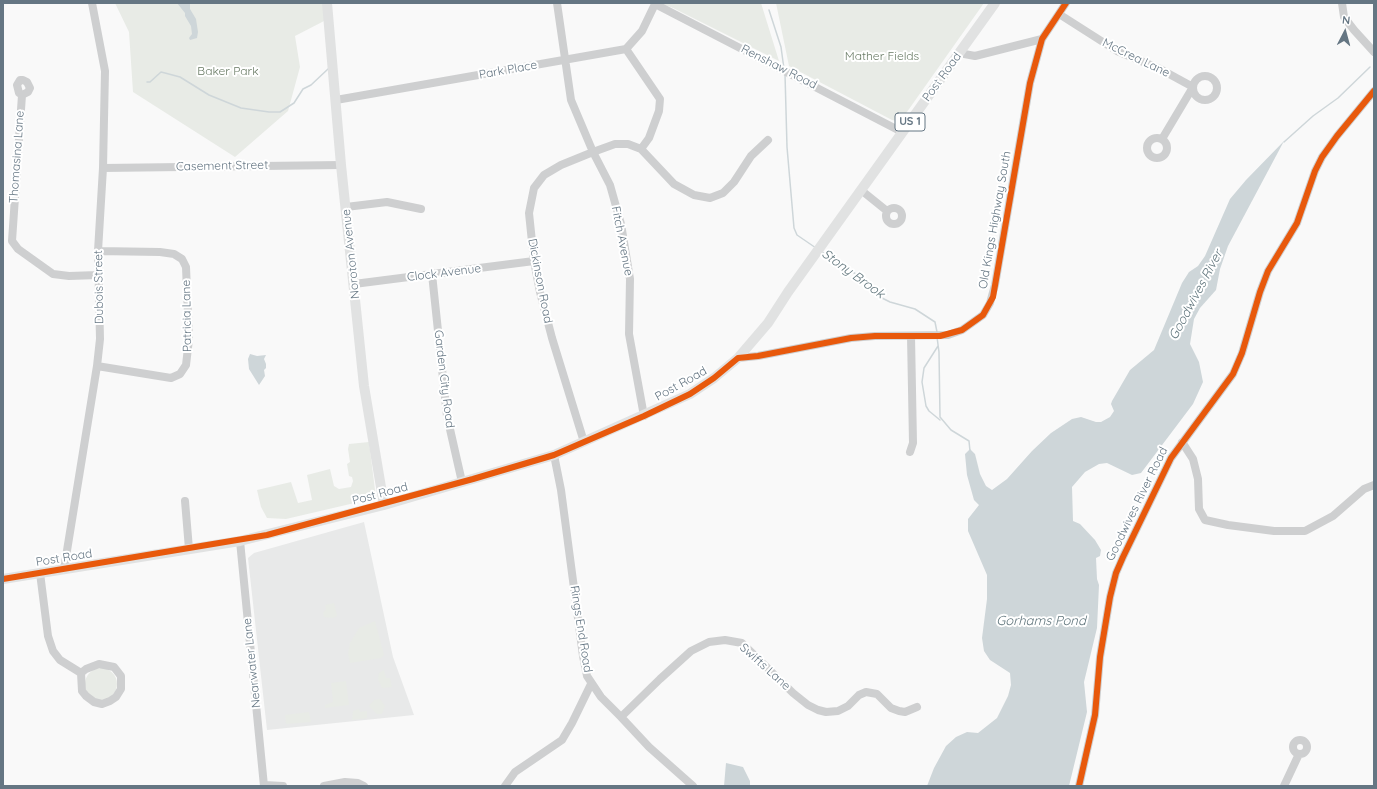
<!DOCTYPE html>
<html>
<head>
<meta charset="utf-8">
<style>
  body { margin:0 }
  #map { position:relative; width:1377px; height:789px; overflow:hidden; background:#f9f9f9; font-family:Quicksand,sans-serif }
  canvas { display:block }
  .frame { position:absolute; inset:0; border:4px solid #657683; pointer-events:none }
  .north { position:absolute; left:1325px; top:12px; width:40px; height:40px; -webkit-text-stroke:3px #fff; paint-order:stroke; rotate:6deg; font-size:11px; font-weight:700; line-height:16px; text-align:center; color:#657683 }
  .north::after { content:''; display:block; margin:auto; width:14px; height:18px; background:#657683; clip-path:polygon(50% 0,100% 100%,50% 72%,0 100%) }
</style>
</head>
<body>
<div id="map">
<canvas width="1377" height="789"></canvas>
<div class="frame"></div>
<div class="north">N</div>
</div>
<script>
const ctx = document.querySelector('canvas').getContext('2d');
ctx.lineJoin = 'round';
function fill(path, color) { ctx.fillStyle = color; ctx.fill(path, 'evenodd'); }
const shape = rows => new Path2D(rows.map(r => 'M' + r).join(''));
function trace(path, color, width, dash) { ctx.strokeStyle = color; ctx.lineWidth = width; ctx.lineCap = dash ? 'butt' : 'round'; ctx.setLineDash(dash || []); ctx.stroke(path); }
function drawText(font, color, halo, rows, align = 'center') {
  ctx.font = font + ' Quicksand,sans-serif'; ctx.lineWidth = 4; ctx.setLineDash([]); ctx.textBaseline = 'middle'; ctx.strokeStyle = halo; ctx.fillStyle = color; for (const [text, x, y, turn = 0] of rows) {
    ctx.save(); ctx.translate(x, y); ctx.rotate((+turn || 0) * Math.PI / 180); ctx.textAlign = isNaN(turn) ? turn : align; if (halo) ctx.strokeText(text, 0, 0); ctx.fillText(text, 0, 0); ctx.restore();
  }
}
fill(shape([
  [364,522,393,657,414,715,267,730,248,558,254,553]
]), '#e8e9e9');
fill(shape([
  [115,3,323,3,326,20,295,36,300,67,288,111,235,157,133,92,129,32],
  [644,3,761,3,779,61,673,8,662,4],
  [776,3,984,3,902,119,898,121,892,120,789,66],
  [369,442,376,498,286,519,267,518,261,507,257,490,291,482,298,503,312,500,307,475,330,469,334,486,339,489,351,487,353,481,352,477,349,476,347,464,350,462,348,449,349,444],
  [334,603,337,616,333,618,324,617,323,613,326,609,325,605],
  [375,621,384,655,381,658,350,663,348,654,350,643,359,628],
  '85 684a16 16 0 1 1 32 0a16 16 0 1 1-32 0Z',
  [384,670,386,678,390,678,392,687,382,688,381,686,378,679,379,673],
  [346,681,349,705,325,708,325,705,333,702,331,683],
  [380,699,385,706,382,714,377,714,369,706,374,700],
  [359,709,360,712,367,711,367,718,352,720,353,711],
  [309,712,311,722,286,724,285,715]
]), '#e8ebe6');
fill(shape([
  [177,3,190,3,190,9,196,19,198,32,197,38,190,40,189,38,192,34,191,26,185,16,185,13],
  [1284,141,1228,246,1220,269,1216,290,1200,308,1194,319,1190,344,1199,362,1203,382,1193,404,1141,473,1132,475,1107,463,1099,464,1085,472,1072,487,1073,521,1080,524,1095,540,1101,550,1100,556,1096,558,1097,579,1099,585,1097,628,1084,682,1087,712,1069,786,927,786,934,768,946,746,956,737,967,732,978,733,997,718,1008,696,1011,685,1010,673,990,660,984,651,982,638,987,599,987,575,968,531,968,519,979,505,974,500,967,475,965,454,970,449,975,454,980,474,986,486,992,490,1007,479,1032,451,1051,433,1072,419,1081,417,1096,422,1101,422,1110,417,1114,411,1111,404,1112,401,1130,370,1154,350,1182,283,1189,272,1198,266,1205,256,1230,199,1246,180],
  [250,354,257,356,266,355,264,359,266,364,266,368,264,370,265,376,259,385,249,369,248,359],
  [726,763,743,767,750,781,750,786,724,786]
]), '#ced6d9');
trace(shape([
  [769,10,781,47,784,69],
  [785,74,787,147,794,228,797,235,816,248],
  [147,82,150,82,161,72,165,73,180,77,209,95,241,108,269,112,280,112,294,103,303,89,311,85,328,69],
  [1284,142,1313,116,1338,98,1370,67],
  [822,252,865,280,882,298,890,302,915,309,935,322,937,332],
  [937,337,939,352,940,417,951,430,969,441,970,451],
  [938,346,924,368,922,382,926,406,929,411,940,420]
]), '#ced6d9', 1.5);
trace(shape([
  [557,3,571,100,593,152,610,185,621,224,630,279,629,334,644,416],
  [1342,3,1344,17,1354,30,1374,52],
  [1059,14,1117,51,1160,69,1193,87,1162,139],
  [626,49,660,99,659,111,649,138,641,149,674,184,694,195,710,198,723,193,734,182,751,156,768,140],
  [959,53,975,56,1042,39],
  '1193 88a12 12 0 1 1 24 0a12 12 0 1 1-24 0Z',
  [22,95,28,92,30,88,27,82,23,80,20,80,17,85,19,93,22,95,12,241,18,249,53,274,69,276,98,275],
  [336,100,626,49,642,31,655,4,902,132],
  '1147 148a10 10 0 1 1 20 0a10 10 0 1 1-20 0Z',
  [103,168,341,165],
  [861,190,887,211],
  [346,207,387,202,421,209],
  '886 216a8 8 0 1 1 16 0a8 8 0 1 1-16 0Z',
  [432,274,447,416,462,482],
  [354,284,534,261],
  [738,358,758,356,851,338,875,336,948,335,962,330,983,315,990,303,995,285,1030,83,1042,39,1066,3],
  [97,366,171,378,180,374,186,365,189,339,186,267,182,259,174,254,160,252,98,251],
  [584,442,552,338,540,292,534,261,529,213,534,188,544,175,561,165,593,152,615,144,628,144,641,149],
  [1182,442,1193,459,1198,479,1199,509,1205,520,1228,525,1274,531,1305,531,1333,516,1364,489,1374,485],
  [910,452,913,443,911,336],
  [554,455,561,490,583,656,587,676,601,697,621,717,649,747,693,786],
  [185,501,189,549],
  [240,541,264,786],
  [64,569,97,366,100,339,98,251,103,168,105,71,92,3],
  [40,573,48,636,53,651,60,660,81,673,82,691,86,696,94,702,102,704,110,701,116,697,121,689,121,676,114,667,99,664,86,669,81,673],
  [621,717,660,679,691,651,709,642,725,640,742,643,793,693,808,705,818,710,826,712,838,711,848,706,859,695,866,692,877,694,891,708,899,711,905,712,917,707],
  '1293 747a7 7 0 1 1 14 0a7 7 0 1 1-14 0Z',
  [264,785,283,786],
  [324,786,345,782,358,783,364,786],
  [505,786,515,772,562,740,572,723,591,684],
  [1079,786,1095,715,1100,657,1110,597,1116,573,1123,557,1171,458,1233,374,1242,353,1260,292,1268,271,1297,223,1315,171,1322,157,1337,136,1374,91],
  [1284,786,1299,754]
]), '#cecfd0', 8);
trace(shape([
  [327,3,341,165,364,386,384,505],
  [3,579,240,541,384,505,554,455,690,394,714,378,738,358,768,323,788,292,995,3]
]), '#e1e2e2', 10);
trace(shape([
  [3,579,267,535,473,479,554,455,644,416,690,394,714,378,738,358,758,356,851,338,875,336,940,336,962,330,983,315,993,297,1030,83,1042,39,1066,3],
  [1079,786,1095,715,1100,657,1110,597,1116,573,1123,557,1171,458,1233,374,1242,353,1260,292,1268,271,1297,223,1315,171,1322,157,1337,136,1374,91]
]), '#e8590c', 6);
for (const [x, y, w] of [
  [910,122,30]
]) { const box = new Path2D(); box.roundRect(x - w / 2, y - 9, w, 18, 3); ctx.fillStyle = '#fff'; ctx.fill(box); trace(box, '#657683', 1); }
drawText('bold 11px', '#657683', null, [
  ["US 1",910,122]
]);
drawText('12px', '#687a64', '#fff', [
  ["Mather Fields",882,56],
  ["Baker Park",228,71]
]);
drawText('12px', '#657683', '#fff', [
  ["McCrea Lane",1136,58,26],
  ["Renshaw Road",779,67,27],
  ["Park Place",508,70,-10],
  ["Post Road",942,77,-54],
  ["Thomasina Lane",17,157,-86],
  ["Casement Street",222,166,-1],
  ["Old Kings Highway South",995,220,-80],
  ["Fitch Avenue",622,241,79],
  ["Noroton Avenue",351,254,-96],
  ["Clock Avenue",444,273,-7],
  ["Dickinson Road",540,281,79],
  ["Dubois Street",99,287,-91],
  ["Patricia Lane",187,316,-91],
  ["Garden City Road",444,379,83],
  ["Post Road",681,384,-29],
  ["Post Road",380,494,-15],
  ["Goodwives River Road",1137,504,-64],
  ["Post Road",64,558,-9],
  ["Rings End Road",581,629,81],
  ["Nearwater Lane",252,663,-96],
  ["Swifts Lane",765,667,42]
]);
drawText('italic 13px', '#60757c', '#fff', [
  ["Stony Brook",853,274,36],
  ["Goodwives River",1196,295,-62],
  ["Gorhams Pond",1041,621]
]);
</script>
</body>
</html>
